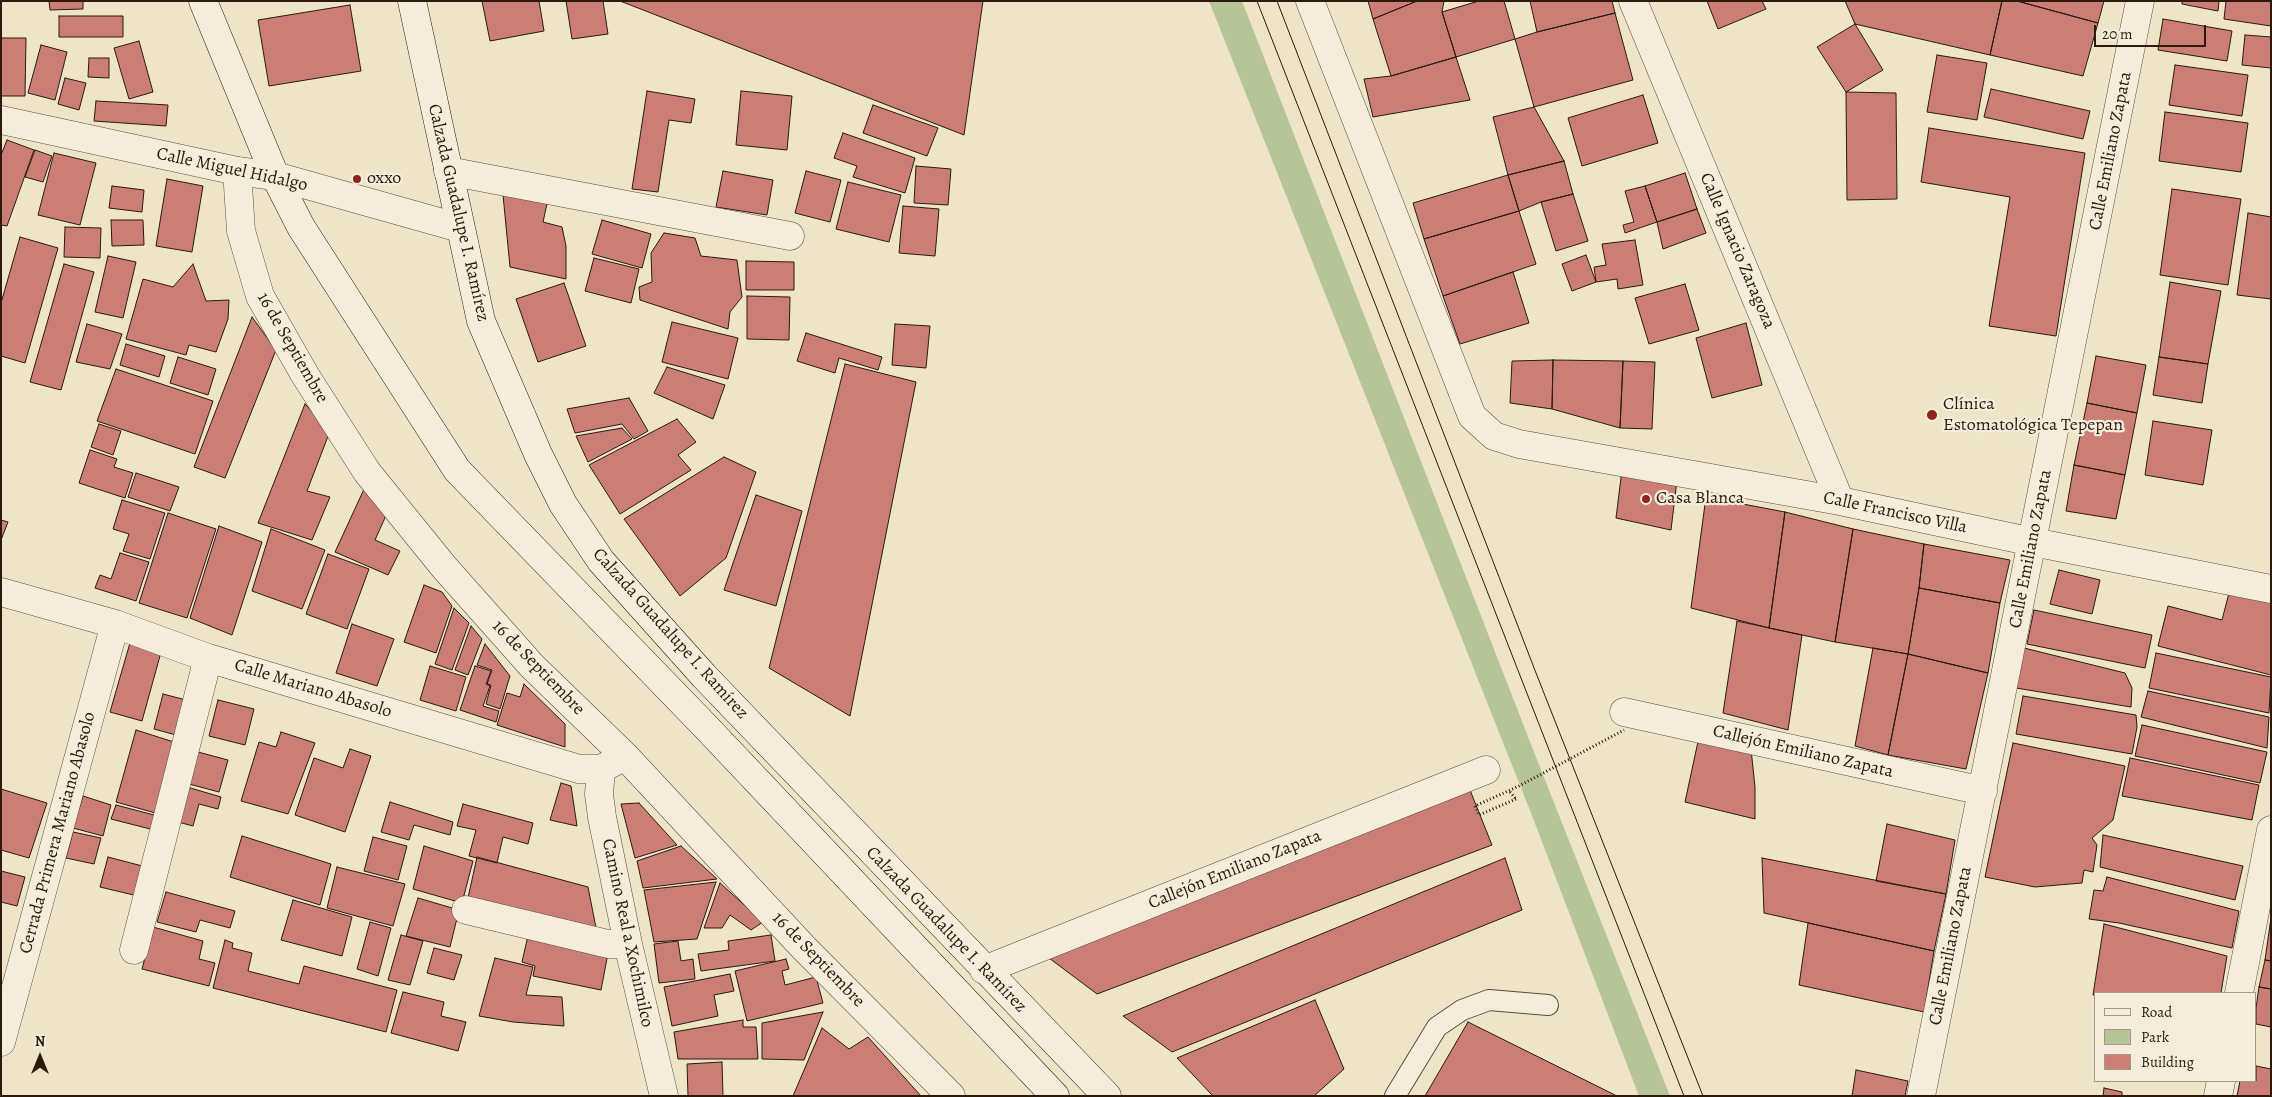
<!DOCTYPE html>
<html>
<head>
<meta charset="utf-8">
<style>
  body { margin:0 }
  #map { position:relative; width:2272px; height:1097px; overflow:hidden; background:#eee4c8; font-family:Alegreya,serif }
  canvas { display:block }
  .frame { position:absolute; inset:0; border:2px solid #2d190e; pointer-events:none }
  .legend { position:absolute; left:2094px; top:992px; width:162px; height:90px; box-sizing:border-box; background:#f4eddb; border:1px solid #a49889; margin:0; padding:6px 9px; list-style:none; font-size:15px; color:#2d190e }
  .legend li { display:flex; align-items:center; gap:10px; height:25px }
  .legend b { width:25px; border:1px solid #a49889 }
  .north { position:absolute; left:15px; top:1032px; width:50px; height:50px; -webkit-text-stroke:4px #f4eddb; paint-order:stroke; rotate:0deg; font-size:14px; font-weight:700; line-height:20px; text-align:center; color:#2d190e }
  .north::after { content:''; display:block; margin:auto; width:18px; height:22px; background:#2d190e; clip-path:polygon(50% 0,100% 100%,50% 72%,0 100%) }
  .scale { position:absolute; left:2094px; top:25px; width:112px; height:22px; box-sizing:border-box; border:2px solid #2d190e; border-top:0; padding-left:6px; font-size:15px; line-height:18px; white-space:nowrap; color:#2d190e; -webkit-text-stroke:4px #f4eddb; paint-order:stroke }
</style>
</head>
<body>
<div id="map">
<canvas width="2272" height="1097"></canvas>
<div class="frame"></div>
<ul class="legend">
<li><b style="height:6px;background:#f4eddb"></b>Road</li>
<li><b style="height:14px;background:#b7c497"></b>Park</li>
<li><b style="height:14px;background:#ca7e76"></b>Building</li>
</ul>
<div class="north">N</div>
<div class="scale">20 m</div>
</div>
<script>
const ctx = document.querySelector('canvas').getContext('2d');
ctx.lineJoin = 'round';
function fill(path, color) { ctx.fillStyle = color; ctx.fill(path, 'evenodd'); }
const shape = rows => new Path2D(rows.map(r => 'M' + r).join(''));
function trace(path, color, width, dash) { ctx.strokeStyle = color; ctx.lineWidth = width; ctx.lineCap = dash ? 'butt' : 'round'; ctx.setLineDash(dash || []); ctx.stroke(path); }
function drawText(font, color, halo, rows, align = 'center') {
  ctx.font = font + ' Alegreya,serif'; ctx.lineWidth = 4.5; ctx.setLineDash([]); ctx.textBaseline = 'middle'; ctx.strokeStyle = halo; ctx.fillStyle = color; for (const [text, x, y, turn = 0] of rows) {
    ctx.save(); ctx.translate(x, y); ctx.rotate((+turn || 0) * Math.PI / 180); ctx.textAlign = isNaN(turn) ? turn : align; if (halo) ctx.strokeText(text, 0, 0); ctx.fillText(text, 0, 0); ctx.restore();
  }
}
fill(shape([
  [1209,1,1242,1,1532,747,1670,1096,1639,1096,1531,813]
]), '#b7c497');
const building = shape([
  [49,1,83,1,83,9,50,10,49,1],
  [482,1,539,1,544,31,490,41,482,1],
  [566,1,603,1,608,34,572,39,566,1],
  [620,1,983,1,964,135,620,1],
  [1368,1,1417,1,1373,19,1368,1],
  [1417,1,1444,1,1442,12,1456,57,1391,76,1373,19,1417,1],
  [1479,1,1504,1,1515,39,1456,57,1442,12,1479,1],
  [1530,1,1612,1,1615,13,1537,32,1530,1],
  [1707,1,1762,1,1766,9,1718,29,1707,1],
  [1845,1,2002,1,1990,55,1855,24,1845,1],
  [2002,1,2017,1,2098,23,2083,76,1990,55,2002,1],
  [2017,1,2104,1,2098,23,2017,1],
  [2182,1,2219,1,2218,11,2182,4,2182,1],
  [2226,1,2271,1,2271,26,2224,19,2226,1],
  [350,5,361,71,269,86,258,20,350,5],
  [1615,13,1633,80,1534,107,1515,39,1537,32,1615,13],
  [59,16,123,16,123,37,59,37,59,16],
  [2163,19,2232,31,2227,61,2158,50,2163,19],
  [1855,24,1883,70,1846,92,1817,47,1855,24],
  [2245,35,2271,37,2271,68,2242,65,2245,35],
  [1,38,26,38,25,96,1,96,1,38],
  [139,41,153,92,129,99,114,48,139,41],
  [41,45,67,52,55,100,28,93,41,45],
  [1937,55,1987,63,1977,120,1927,112,1937,55],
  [1456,57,1470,100,1373,117,1364,79,1391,76,1456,57],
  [89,58,109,58,109,78,88,77,89,58],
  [2175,65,2248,75,2242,116,2169,105,2175,65],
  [65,78,86,83,79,110,58,104,65,78],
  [1991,89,2090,111,2083,139,1984,117,1991,89],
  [647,91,695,99,691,123,669,120,658,192,632,189,647,91],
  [741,91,792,96,787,150,736,145,741,91],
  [1846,92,1896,93,1897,199,1847,200,1846,92],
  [1643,95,1658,143,1582,166,1568,118,1643,95],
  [96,101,168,105,166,126,94,121,96,101],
  [873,105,938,128,927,156,863,133,873,105],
  [1534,107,1564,161,1508,175,1493,117,1534,107],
  [2165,112,2248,123,2241,172,2159,161,2165,112],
  [1929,128,2085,153,2056,336,1989,326,2010,197,1921,182,1929,128],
  [843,133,915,158,905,193,853,177,857,166,834,158,843,133],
  [7,140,34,150,7,226,1,225,1,155,7,140],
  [35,150,52,156,43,182,25,177,35,150],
  [54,153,96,163,80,225,38,215,54,153],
  [1564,161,1573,194,1541,202,1519,211,1508,175,1564,161],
  [916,166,951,169,948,205,914,203,916,166],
  [723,171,773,180,767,215,716,207,723,171],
  [806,171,841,180,830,222,795,213,806,171],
  [1685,173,1697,209,1657,222,1645,186,1685,173],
  [1508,175,1519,211,1424,239,1413,203,1508,175],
  [167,179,203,186,192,252,156,246,167,179],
  [848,182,901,195,889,242,836,229,848,182],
  [112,186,144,190,142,212,109,208,112,186],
  [1645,186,1657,222,1625,233,1623,225,1634,222,1625,191,1645,186],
  [2172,189,2241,199,2228,285,2160,275,2172,189],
  [528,194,548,199,543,222,562,227,566,246,566,279,510,267,503,195,528,194],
  [1573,194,1588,241,1556,251,1541,202,1573,194],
  [903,206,939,209,935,256,899,253,903,206],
  [1697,209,1706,233,1663,249,1657,222,1697,209],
  [1519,211,1536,264,1443,296,1424,239,1519,211],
  [2248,213,2271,217,2271,299,2237,295,2248,213],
  [111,220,143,220,144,245,112,246,111,220],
  [602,220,651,234,642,268,592,254,602,220],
  [65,227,101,228,100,258,64,257,65,227],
  [664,233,695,238,701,256,737,260,742,297,730,312,728,329,640,300,639,287,652,282,651,253,664,233],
  [20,237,58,248,25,363,1,356,1,303,20,237],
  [1635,240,1643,285,1618,289,1617,279,1596,282,1594,267,1606,265,1602,244,1635,240],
  [1586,255,1596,282,1572,291,1562,264,1586,255],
  [108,256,136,262,123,318,95,312,108,256],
  [594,258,639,269,631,303,585,291,594,258],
  [746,261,794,262,794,290,746,290,746,261],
  [64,264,94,272,61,390,30,382,64,264],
  [193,264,206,301,229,300,228,319,216,352,189,345,186,355,126,339,143,279,173,287,193,264],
  [1513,272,1529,323,1460,344,1443,296,1513,272],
  [2170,282,2221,291,2208,364,2159,357,2170,282],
  [564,283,586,346,538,362,516,299,564,283],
  [1685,284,1699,330,1649,344,1635,298,1685,284],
  [747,296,790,297,789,340,747,339,747,296],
  [252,317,276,350,225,478,194,467,252,317],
  [672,322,738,338,728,379,662,362,672,322],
  [1746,323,1762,385,1712,398,1696,338,1746,323],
  [87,324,122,334,110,369,76,362,87,324],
  [895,324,930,326,926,368,892,365,895,324],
  [806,333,882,357,878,370,839,358,835,373,797,361,806,333],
  [126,344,165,356,159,377,120,365,126,344],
  [2096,356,2146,365,2137,413,2087,403,2096,356],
  [178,357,216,369,208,395,170,383,178,357],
  [2159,357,2208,364,2202,403,2153,395,2159,357],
  [1553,360,1552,409,1510,403,1512,361,1553,360],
  [1553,360,1623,361,1620,428,1552,409,1553,360],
  [1623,361,1655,362,1652,429,1620,428,1623,361],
  [845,364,916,382,850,716,769,668,845,364],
  [667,367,725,385,713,419,654,393,667,367],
  [116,369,213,401,195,454,97,421,116,369],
  [629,398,648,431,634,439,622,424,575,433,567,409,629,398],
  [2087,403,2137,413,2125,475,2074,465,2087,403],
  [305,404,330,431,307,491,330,497,312,540,258,523,305,404],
  [677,419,696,442,678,455,691,470,620,514,589,465,677,419],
  [2153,421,2212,430,2203,485,2145,475,2153,421],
  [99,424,121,431,113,455,91,447,99,424],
  [622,428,632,439,588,462,576,436,622,428],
  [90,450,117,459,114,467,133,473,125,498,79,483,90,450],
  [724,457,756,472,726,558,680,596,624,519,724,457],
  [2074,465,2125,475,2116,519,2066,511,2074,465],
  [1622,470,1677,480,1671,530,1616,518,1622,470],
  [136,473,179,487,170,511,128,497,136,473],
  [365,487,388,511,375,540,400,551,388,575,335,552,365,487],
  [756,495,802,511,776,606,724,590,756,495],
  [1706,497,1785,512,1769,628,1691,608,1706,497],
  [122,500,165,513,150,559,123,551,129,534,113,529,122,500],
  [1785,512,1853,529,1835,642,1769,628,1785,512],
  [168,513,216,529,187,618,139,603,168,513],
  [1,520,8,522,1,540,1,520],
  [219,526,262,542,232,635,190,618,219,526],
  [271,529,325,550,302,609,252,591,271,529],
  [1853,529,1924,544,1919,588,1908,654,1835,642,1853,529],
  [1924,544,2010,560,2000,603,1919,588,1924,544],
  [120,553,149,562,136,601,95,588,100,575,111,579,120,553],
  [328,554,369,569,347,629,306,614,328,554],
  [2059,570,2100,580,2092,614,2050,604,2059,570],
  [424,585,442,592,452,606,436,653,404,642,424,585],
  [1919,588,2000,603,1988,673,1908,654,1919,588],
  [2229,593,2271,603,2271,675,2158,646,2168,606,2222,620,2229,593],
  [454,608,469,623,452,670,435,664,454,608],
  [2034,610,2152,635,2145,668,2027,644,2034,610],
  [1737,621,1802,635,1788,730,1723,713,1737,621],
  [352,624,394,639,377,686,336,673,352,624],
  [471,626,482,639,468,675,455,670,471,626],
  [132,636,163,645,142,721,110,712,132,636],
  [485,644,510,676,500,709,486,704,491,685,487,684,492,670,477,665,485,644],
  [2020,647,2125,673,2132,688,2131,707,2010,687,2020,647],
  [1873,648,1908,654,1888,755,1855,746,1873,648],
  [2156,653,2271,677,2269,713,2149,688,2156,653],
  [1908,654,1988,673,1966,769,1888,755,1908,654],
  [430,666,466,677,456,711,420,700,430,666],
  [475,666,491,671,486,684,490,686,483,706,499,711,496,722,460,710,475,666],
  [524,684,565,724,565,747,497,725,507,693,520,697,524,684],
  [2148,691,2269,717,2267,748,2141,717,2148,691],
  [163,694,186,700,176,735,154,729,163,694],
  [2023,696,2136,715,2137,727,2132,754,2016,734,2023,696],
  [218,700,254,709,245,745,209,736,218,700],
  [2142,725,2267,752,2260,783,2135,756,2142,725],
  [136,730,177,743,159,814,116,802,136,730],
  [281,732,315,743,288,814,241,801,259,742,276,747,281,732],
  [1699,737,1751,749,1755,787,1755,819,1685,802,1699,737],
  [2013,743,2125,766,2113,820,2092,838,2097,845,2093,872,2084,870,2082,883,2035,887,1985,877,2013,743],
  [350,749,371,756,345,832,295,815,314,758,343,768,350,749],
  [198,752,228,760,219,792,189,784,198,752],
  [2130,758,2259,785,2252,820,2122,796,2130,758],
  [561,783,571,786,577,826,550,820,561,783],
  [187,787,221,797,218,809,199,804,193,826,178,822,187,787],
  [1,789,47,803,29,858,1,850,1,789],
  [1470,790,1492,845,1097,994,1049,958,1470,790],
  [83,796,111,805,103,836,73,828,83,796],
  [390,802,453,822,450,835,414,825,409,840,381,832,390,802],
  [639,803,677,845,635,858,621,804,639,803],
  [463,804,533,823,528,844,503,837,497,863,469,856,476,830,457,826,463,804],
  [116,805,158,816,154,830,111,819,116,805],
  [1887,824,1955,840,1946,894,1876,881,1887,824],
  [73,832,101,838,94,864,66,858,73,832],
  [2103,835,2243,866,2235,900,2100,867,2103,835],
  [242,836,331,864,320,905,230,877,242,836],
  [373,837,407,846,398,880,364,871,373,837],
  [424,846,473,861,462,903,413,889,424,846],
  [681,846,717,879,643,888,637,861,681,846],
  [108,857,150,868,142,897,100,887,108,857],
  [477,857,588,887,598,938,466,907,477,857],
  [1505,858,1522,910,1172,1052,1123,1016,1505,858],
  [1762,858,1946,894,1934,951,1764,913,1762,858],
  [337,867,405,884,393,926,327,908,337,867],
  [1,871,25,877,17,906,1,902,1,871],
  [2107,877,2239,911,2232,948,2119,923,2089,919,2094,890,2103,891,2107,877],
  [716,882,697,939,654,942,644,890,716,882],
  [720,883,763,922,751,930,730,915,722,928,704,928,720,883],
  [166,892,235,911,230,928,200,920,196,932,157,922,166,892],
  [418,898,459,910,450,947,406,936,418,898],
  [293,900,352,917,342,956,281,940,293,900],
  [2271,918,2271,961,2265,960,2271,918],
  [370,922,391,928,378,976,357,969,370,922],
  [1808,923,1934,951,1924,1012,1799,985,1808,923],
  [2104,924,2227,956,2221,993,2093,995,2104,924],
  [153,927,203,941,199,959,215,963,209,986,142,969,153,927],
  [529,931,609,948,601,990,533,976,535,966,522,962,529,931],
  [401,935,423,941,410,985,388,980,401,935],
  [771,935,775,961,701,971,698,954,729,950,728,941,771,935],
  [225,940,233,943,232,948,252,953,248,971,299,984,304,966,397,990,386,1032,213,988,225,940],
  [678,941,681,961,693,959,695,979,659,983,654,944,678,941],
  [434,948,462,955,454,980,427,973,434,948],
  [495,958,533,967,526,995,562,997,564,1026,513,1022,479,1016,495,958],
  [786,959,789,969,782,971,785,985,816,977,823,1003,747,1021,735,971,786,959],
  [2265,960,2271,961,2271,989,2259,987,2265,960],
  [730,974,734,991,714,995,718,1016,672,1026,664,987,730,974],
  [2259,987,2271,989,2271,1027,2256,1024,2256,1008,2259,987],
  [403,992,444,1002,441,1016,466,1022,458,1051,391,1033,403,992],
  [1315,1000,1344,1069,1314,1096,1213,1096,1177,1058,1315,1000],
  [823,1012,804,1060,762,1059,762,1023,823,1012],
  [743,1020,743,1027,756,1027,758,1059,678,1059,674,1032,743,1020],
  [1468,1022,1617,1096,1425,1096,1468,1022],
  [822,1028,849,1049,868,1037,921,1096,793,1096,822,1028],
  [722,1062,723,1096,688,1096,687,1064,722,1062],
  [2256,1066,2271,1069,2271,1096,2237,1096,2240,1081,2256,1081,2256,1066],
  [1856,1070,1908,1081,1905,1096,1852,1096,1856,1070],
  [2104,1088,2122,1092,2122,1096,2103,1096,2104,1088]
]);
fill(building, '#ca7e76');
trace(building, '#2d190e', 1);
const service = shape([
  [1395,1096,1437,1027,1462,1010,1489,1000,1548,1005]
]);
const minor = shape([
  [1310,1,1472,416,1494,436,1519,444,1840,501,2033,542,2271,589],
  [1633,1,1840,501],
  [237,171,241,231,260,296,305,375,367,472,444,567,532,666,625,756,804,948,951,1096],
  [448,171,790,236],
  [1,592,115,624,208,658,579,769,601,769,625,756],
  [1624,712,1983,791],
  [601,769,599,794,602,817,628,944,664,1096],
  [466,910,608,944,628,944],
  [134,950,208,658],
  [984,970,1486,770],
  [2239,993,2271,830],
  [1,1042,115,624],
  [1921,1096,2140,1],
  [2218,1096,2221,1081]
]);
const tertiary = shape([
  [1,120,237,171,275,176,460,228]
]);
const secondary = shape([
  [203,1,275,176,301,227,457,470,707,728,1055,1096],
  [412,1,481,321,538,454,563,504,601,561,704,676,1107,1096]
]);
trace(service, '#5d4c3c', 22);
trace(minor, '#5d4c3c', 29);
trace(tertiary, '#5d4c3c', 29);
trace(secondary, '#2d190e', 29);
trace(shape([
  [1510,792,1516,799]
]), '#2d190e', 3, [1, 2.5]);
trace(service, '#f4eddb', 20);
trace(minor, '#f4eddb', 28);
trace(tertiary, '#f4eddb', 28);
trace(secondary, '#f4eddb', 28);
trace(shape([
  [1257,1,1684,1096],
  [1277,1,1536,673,1703,1096]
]), '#2d190e', 1);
trace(shape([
  [1516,799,1479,815,1475,806,1519,786,1624,730]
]), '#2d190e', 3, [1, 2.5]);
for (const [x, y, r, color] of [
  [357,179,5,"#8f2418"],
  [1932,415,6,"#8f2418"],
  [1646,499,5,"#8f2418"]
]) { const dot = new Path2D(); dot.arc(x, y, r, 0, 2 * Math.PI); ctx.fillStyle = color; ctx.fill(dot); trace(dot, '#f4eddb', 2); }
drawText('18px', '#2d190e', '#f4eddb', [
  ["Calle Emiliano Zapata",2111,151,-79],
  ["Calle Miguel Hidalgo",232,170,12],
  ["Calzada Guadalupe I. Ramírez",458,213,77],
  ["Calle Ignacio Zaragoza",1737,251,67],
  ["16 de Septiembre",292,348,60],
  ["Calle Francisco Villa",1895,513,12],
  ["Calle Emiliano Zapata",2031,549,-79],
  ["Calzada Guadalupe I. Ramírez",670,634,48],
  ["16 de Septiembre",538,668,46],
  ["Calle Mariano Abasolo",313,689,17],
  ["Callejón Emiliano Zapata",1803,752,13],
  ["Cerrada Primera Mariano Abasolo",58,833,-75],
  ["Callejón Emiliano Zapata",1235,870,-22],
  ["Calzada Guadalupe I. Ramírez",946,930,46],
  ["Camino Real a Xochimilco",627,933,78],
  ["Calle Emiliano Zapata",1951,946,-79],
  ["16 de Septiembre",818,960,46]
]);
drawText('18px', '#2d190e', '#f4eddb', [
  ["oxxo",367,179],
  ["Clínica",1943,405],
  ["Estomatológica Tepepan",1943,426],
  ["Casa Blanca",1656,499]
], 'left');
</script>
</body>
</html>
